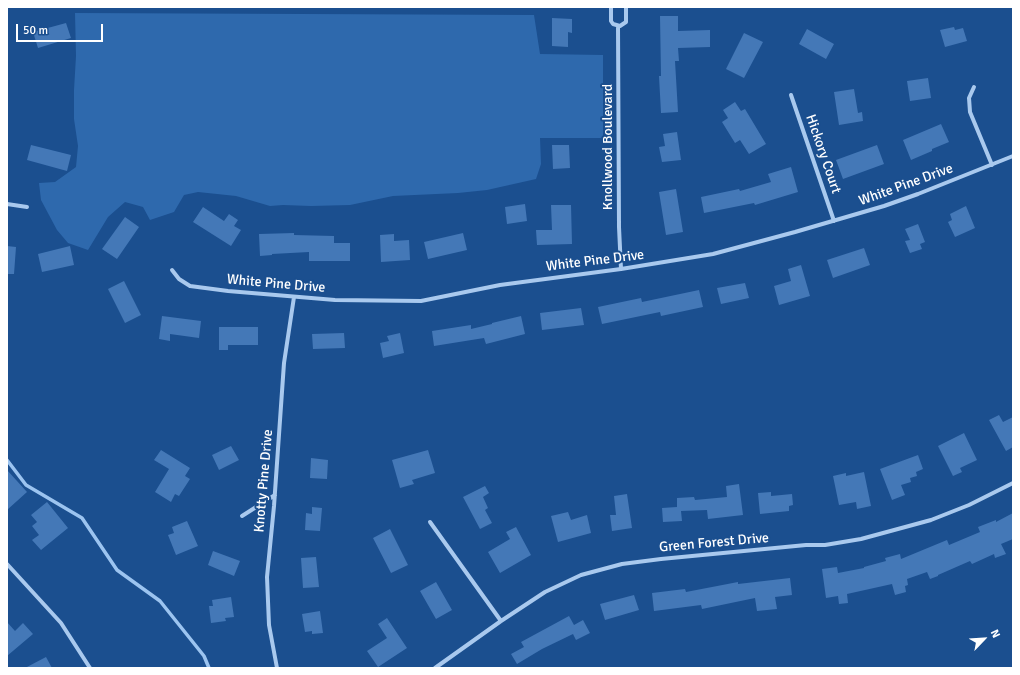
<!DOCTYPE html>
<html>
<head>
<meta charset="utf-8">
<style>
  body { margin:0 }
  #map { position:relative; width:1020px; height:675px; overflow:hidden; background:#1b4f8f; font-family:Signika,sans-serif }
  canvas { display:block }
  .frame { position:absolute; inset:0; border:8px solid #fff; pointer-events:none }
  .north { position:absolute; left:964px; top:619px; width:40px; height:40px; -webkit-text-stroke:3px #1b4f8f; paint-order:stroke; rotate:65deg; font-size:11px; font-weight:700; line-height:16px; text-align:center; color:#fff }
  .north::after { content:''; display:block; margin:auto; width:14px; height:18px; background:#fff; clip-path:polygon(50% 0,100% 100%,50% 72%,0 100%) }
  .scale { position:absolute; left:16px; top:24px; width:87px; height:18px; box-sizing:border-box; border:2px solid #fff; border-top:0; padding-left:5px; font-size:12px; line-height:14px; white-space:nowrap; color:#fff; -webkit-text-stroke:3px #1b4f8f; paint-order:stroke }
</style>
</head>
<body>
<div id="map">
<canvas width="1020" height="675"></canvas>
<div class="frame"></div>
<div class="north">N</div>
<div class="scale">50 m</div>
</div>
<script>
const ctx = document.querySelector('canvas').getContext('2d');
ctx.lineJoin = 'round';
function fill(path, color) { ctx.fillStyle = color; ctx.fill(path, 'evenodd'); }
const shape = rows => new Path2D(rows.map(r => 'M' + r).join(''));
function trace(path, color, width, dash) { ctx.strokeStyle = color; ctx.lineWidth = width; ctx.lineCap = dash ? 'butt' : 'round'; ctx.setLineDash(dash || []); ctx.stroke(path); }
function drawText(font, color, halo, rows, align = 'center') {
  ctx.font = font + ' Signika,sans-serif'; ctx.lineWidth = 4; ctx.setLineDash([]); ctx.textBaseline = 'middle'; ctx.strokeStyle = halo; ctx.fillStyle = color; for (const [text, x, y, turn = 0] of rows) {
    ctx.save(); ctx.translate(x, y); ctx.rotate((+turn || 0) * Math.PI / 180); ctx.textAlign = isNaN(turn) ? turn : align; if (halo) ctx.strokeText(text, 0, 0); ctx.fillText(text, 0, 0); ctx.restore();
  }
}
fill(shape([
  [75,13,534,15,540,54,603,55,603,138,540,138,541,164,536,179,487,190,458,193,393,196,350,205,311,206,283,205,270,206,236,196,198,192,184,195,174,212,150,220,143,207,125,202,108,217,88,250,68,243,57,230,41,200,39,183,55,182,76,167,78,146,74,119,74,90,76,56]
]), '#2e69ad');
trace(shape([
  [7,460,26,485,82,518,117,570,160,601,204,656,209,668]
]), '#9cc4f0', 3.5);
fill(shape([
  [660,16,678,16,678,31,710,30,710,47,678,48,679,61,675,61,678,112,661,113,659,76,661,76],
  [552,18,572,19,572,33,568,32,568,47,552,46],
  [66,23,71,38,38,48,33,32],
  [954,27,955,30,963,28,967,41,945,47,940,30],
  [807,29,834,44,826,59,799,44],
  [744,33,763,42,744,78,726,69],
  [928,78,931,98,910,101,907,81],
  [854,89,858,113,862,112,863,121,839,125,834,92],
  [735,102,741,111,745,109,766,144,749,154,740,140,735,143,722,122,728,118,723,110],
  [941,124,949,142,932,149,932,151,911,160,903,140],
  [677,132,681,160,662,162,659,147,665,146,663,134],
  [31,145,71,155,67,171,27,160],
  [552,145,569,145,570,168,553,169],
  [877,145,884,164,843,179,836,160],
  [791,167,798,192,755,205,754,203,704,213,701,197,739,189,740,191,771,182,768,174],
  [676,189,683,232,666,235,659,192],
  [525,204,527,221,507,224,505,207],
  [551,205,571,205,572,244,537,245,536,230,552,230],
  [966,206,975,228,955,237,948,222,952,220,950,214],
  [203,207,224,221,229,214,238,220,234,226,241,230,231,246,193,222],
  [125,217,139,227,117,259,102,249],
  [918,224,925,242,920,244,922,249,910,253,905,241,910,240,905,229],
  [294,233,294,235,334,236,334,243,350,243,350,261,309,261,309,252,272,254,272,255,260,256,259,234],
  [463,233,467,250,428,259,424,242],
  [394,234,394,241,409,240,410,260,381,262,380,235],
  [7,246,16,247,14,274,7,274],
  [70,246,74,265,42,272,38,254],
  [864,248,870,265,833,278,827,260],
  [801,265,810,296,779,305,774,286,791,281,788,269],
  [124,281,141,315,125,323,108,289],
  [745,283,749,298,721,304,717,288],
  [699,290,703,307,661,316,660,312,602,324,598,307,641,298,642,302],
  [581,308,584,325,542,330,540,313],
  [162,316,201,321,199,338,170,334,170,341,159,339],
  [521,316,525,334,486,344,484,338,434,346,432,331,471,325,471,329,492,324,492,323],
  [219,327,258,327,258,345,228,345,228,350,219,350],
  [344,333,345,348,313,349,312,334],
  [400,333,404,353,383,358,380,343,389,341,387,336],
  [999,415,1003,422,1013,417,1013,447,1006,451,989,420],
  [964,433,977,460,960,468,962,472,953,476,938,446],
  [231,446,239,460,219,470,212,455],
  [161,450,190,468,185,476,190,479,179,496,175,494,171,502,155,492,169,469,154,460],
  [428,450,435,473,412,480,414,484,400,488,392,460],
  [918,455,923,469,916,472,917,476,910,478,911,482,901,485,905,495,892,500,880,469],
  [311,458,328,460,327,479,310,478],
  [7,470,27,492,7,510],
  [864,472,871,506,857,509,856,502,839,505,833,476,846,473,846,476],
  [739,484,743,515,708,519,707,510,681,511,682,521,663,522,662,508,677,507,677,498,694,497,695,500,727,497,726,486],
  [485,486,489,493,483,497,488,508,485,510,492,523,480,529,463,497],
  [771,492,771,496,792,494,793,505,789,506,789,511,760,514,758,493],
  [627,494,632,528,612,531,610,515,616,515,614,496],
  [47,502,68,528,41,550,32,540,39,535,32,526,37,522,31,515],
  [312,507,322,508,320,531,305,530,306,513,312,514],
  [568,512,571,520,587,515,591,533,558,542,551,516],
  [1013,513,1013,539,1001,544,1006,554,995,558,994,554,972,564,970,561,938,575,938,576,930,579,927,572,907,579,908,585,905,586,906,592,895,595,892,584,847,594,848,603,839,604,838,596,826,598,822,569,837,567,838,573,864,568,864,567,886,561,885,558,900,554,901,559,947,540,949,545,980,532,978,527,996,520,996,522],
  [187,521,198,546,176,555,168,535,174,533,172,527],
  [516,527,531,555,500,573,488,552,510,539,506,532],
  [390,529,408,565,391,573,373,538],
  [213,551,240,561,234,576,208,565],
  [316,557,319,587,303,588,301,558],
  [790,578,792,595,775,597,777,609,757,611,755,598,702,609,701,605,654,611,652,593,685,589,686,592,738,582,738,584],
  [436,582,452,610,436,619,420,591],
  [634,595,639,610,605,620,600,604],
  [231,597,234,617,225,618,226,621,211,623,209,606,213,606,212,600],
  [320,611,323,633,312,634,312,631,305,632,302,614],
  [569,616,574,625,583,620,590,633,576,640,573,634,542,649,517,664,511,654,524,647,521,642],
  [387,618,407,648,378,667,367,651,387,638,378,624],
  [7,622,15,631,23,623,33,634,7,656],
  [46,657,52,668,25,668]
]), '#4478b7');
trace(shape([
  [611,7,611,21,613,24,620,26,626,22,626,7],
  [618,26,619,227,621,269],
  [974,87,969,98,970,112,992,165],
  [791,95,834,221],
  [7,204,27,207],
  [172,270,179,279,190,286,228,291,335,300,421,301,500,285,621,269,713,254,795,232,884,206,918,194,1013,156],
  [242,516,275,495],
  [430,522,501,621],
  [7,564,61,623,90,668],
  [277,668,269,625,267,577,274,506,284,363,294,297],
  [435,668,501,621,545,592,581,575,622,564,661,559,806,545,825,545,861,539,931,520,969,505,1013,483]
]), '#a9c9ee', 4);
drawText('14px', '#fff', '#1b4f8f', [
  ["Knollwood Boulevard",608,147,-90],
  ["Hickory Court",823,154,71],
  ["White Pine Drive",906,185,-20],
  ["White Pine Drive",595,261,-7],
  ["White Pine Drive",276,284,5],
  ["Knotty Pine Drive",264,481,-85],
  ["Green Forest Drive",714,543,-5]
]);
</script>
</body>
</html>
